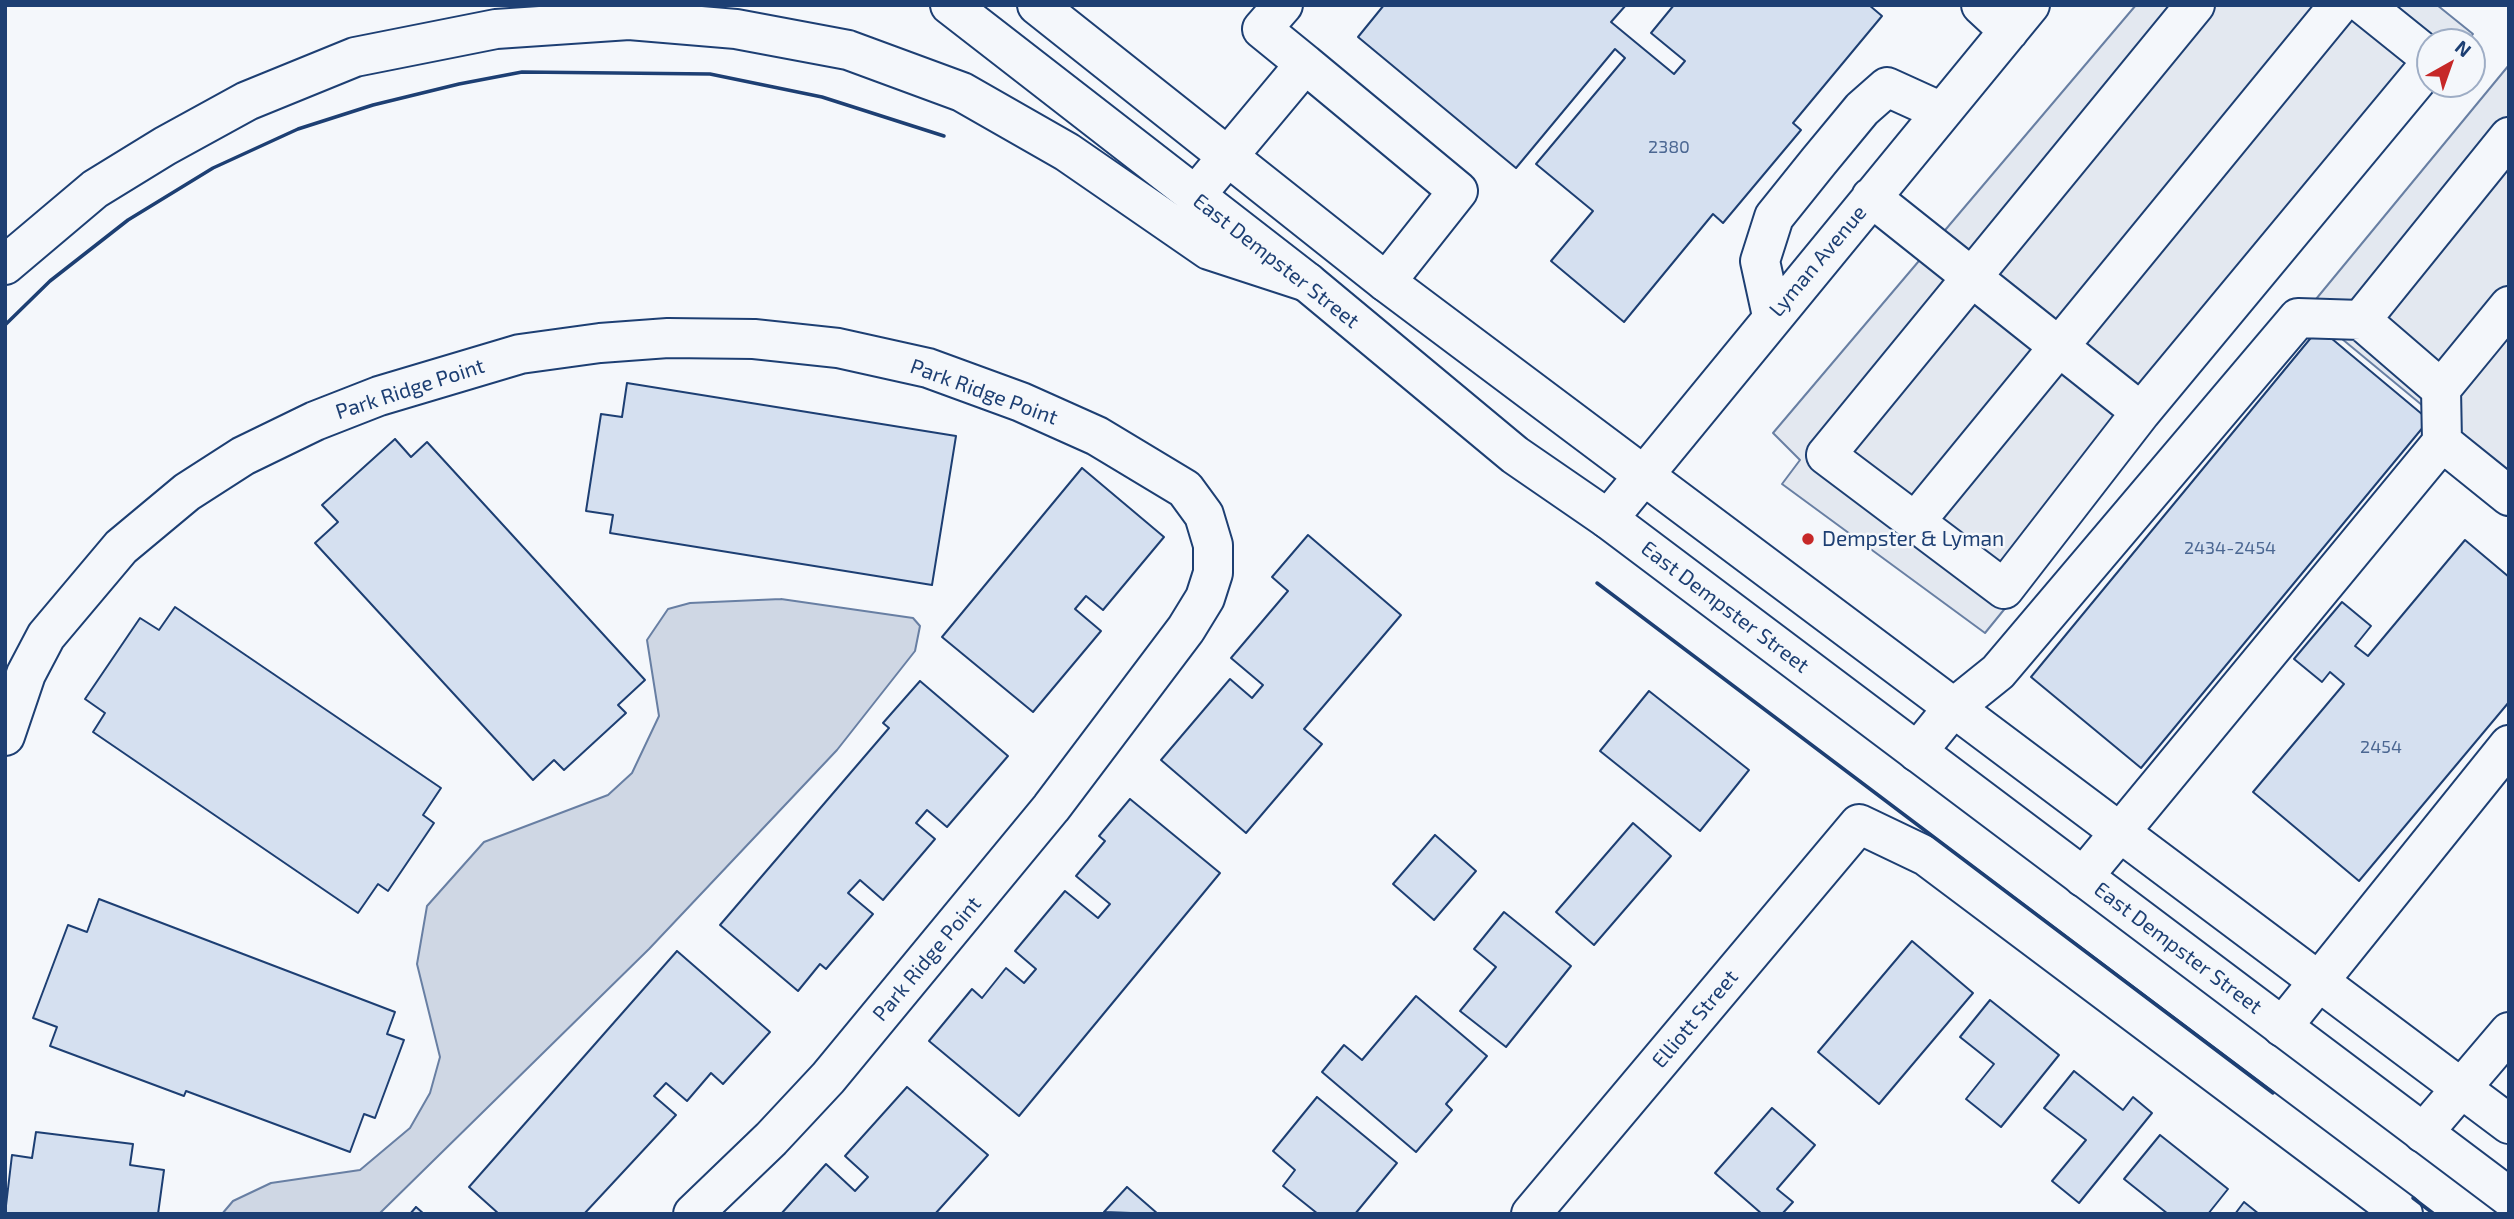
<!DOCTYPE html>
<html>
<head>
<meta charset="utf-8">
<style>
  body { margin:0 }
  #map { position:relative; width:2514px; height:1219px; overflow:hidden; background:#f4f7fb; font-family:"Exo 2",sans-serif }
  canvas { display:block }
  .frame { position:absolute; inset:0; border:7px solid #1d3f73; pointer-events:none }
  .north { position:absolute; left:2416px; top:28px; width:70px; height:70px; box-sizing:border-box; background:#f4f7fb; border:2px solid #9eadc5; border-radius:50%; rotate:40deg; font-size:19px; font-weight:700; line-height:28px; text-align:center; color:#1d3f73 }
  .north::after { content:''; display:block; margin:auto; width:24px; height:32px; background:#c62828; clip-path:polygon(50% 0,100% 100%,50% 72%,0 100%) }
</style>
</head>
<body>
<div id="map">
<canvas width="2514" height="1219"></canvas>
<div class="frame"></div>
<div class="north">N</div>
</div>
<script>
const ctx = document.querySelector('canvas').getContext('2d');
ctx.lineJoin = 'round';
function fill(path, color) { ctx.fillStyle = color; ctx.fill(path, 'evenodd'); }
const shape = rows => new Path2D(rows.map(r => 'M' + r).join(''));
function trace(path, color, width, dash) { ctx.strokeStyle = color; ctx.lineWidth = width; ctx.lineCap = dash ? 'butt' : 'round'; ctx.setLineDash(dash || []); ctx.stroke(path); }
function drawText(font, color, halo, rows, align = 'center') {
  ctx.font = font + ' "Exo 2",sans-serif'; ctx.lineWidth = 5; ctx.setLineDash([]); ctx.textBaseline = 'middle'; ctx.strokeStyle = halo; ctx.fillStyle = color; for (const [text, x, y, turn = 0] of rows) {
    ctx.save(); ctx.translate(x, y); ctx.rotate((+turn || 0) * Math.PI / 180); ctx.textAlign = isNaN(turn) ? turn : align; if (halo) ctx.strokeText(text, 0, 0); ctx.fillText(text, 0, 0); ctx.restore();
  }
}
const parking = shape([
  [2136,5,2437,5,2473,34,2467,42,2430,42,2432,84,1985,633,1782,484,1800,460,1773,433,2136,5],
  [2509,65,2509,477,2307,310,2509,65]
]);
fill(parking, '#e3e8f0');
trace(parking, '#687fa3', 2);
const water = shape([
  [781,599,913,618,920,626,915,651,837,750,649,949,379,1214,222,1214,233,1201,271,1183,360,1170,410,1128,430,1093,440,1057,417,964,427,906,484,842,608,795,632,773,659,716,647,640,668,609,690,603,781,599]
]);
fill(water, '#cfd7e4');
trace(water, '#687fa3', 2);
const building = shape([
  [1384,5,1626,5,1611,22,1674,74,1685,61,1651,33,1674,5,1869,5,1882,16,1793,123,1801,130,1723,223,1713,214,1624,322,1551,261,1593,211,1536,164,1625,58,1615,49,1516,168,1358,37,1384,5],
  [2319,328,2429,420,2141,768,2031,677,2319,328],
  [627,383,956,436,932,585,610,533,613,515,586,511,601,414,622,417,627,383],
  [395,439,411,457,427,442,645,680,618,705,626,713,564,770,554,760,533,780,315,543,338,522,322,505,395,439],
  [1082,468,1164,537,1103,610,1086,596,1075,609,1101,631,1033,712,942,637,1082,468],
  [1308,535,1401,615,1304,729,1322,744,1246,833,1161,760,1230,679,1252,698,1263,685,1231,658,1288,591,1272,577,1308,535],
  [2465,540,2509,577,2509,702,2359,881,2253,792,2344,684,2330,672,2322,682,2294,659,2342,602,2371,626,2355,646,2368,656,2465,540],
  [175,607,441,788,423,815,434,823,388,891,378,884,358,913,93,732,105,713,85,699,140,618,159,630,175,607],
  [920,681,1008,756,947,827,927,810,916,823,935,839,883,900,860,880,848,893,873,914,826,969,820,964,798,991,720,925,889,728,883,723,920,681],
  [1649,691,1749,770,1700,831,1600,751,1649,691],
  [1130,799,1220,873,1019,1116,929,1041,972,989,982,998,1006,968,1024,983,1036,969,1015,951,1065,891,1098,918,1110,904,1076,876,1105,841,1099,836,1130,799],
  [1633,823,1671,856,1594,945,1556,912,1633,823],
  [1435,835,1476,871,1434,920,1393,884,1435,835],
  [99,899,395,1012,387,1034,404,1040,375,1118,364,1114,350,1152,186,1091,184,1096,50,1046,57,1027,33,1018,68,925,87,932,99,899],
  [1504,912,1571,966,1506,1047,1460,1011,1496,967,1474,949,1504,912],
  [1912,941,1973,993,1879,1104,1818,1052,1912,941],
  [677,951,770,1032,723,1084,711,1073,687,1101,666,1083,654,1096,676,1115,584,1214,499,1214,469,1187,677,951],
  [1416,996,1487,1056,1446,1104,1452,1110,1416,1152,1322,1072,1344,1045,1362,1060,1416,996],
  [1990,1000,2059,1055,2001,1127,1966,1099,1994,1064,1960,1037,1990,1000],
  [2074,1071,2123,1110,2133,1097,2152,1113,2079,1203,2052,1181,2086,1140,2044,1108,2074,1071],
  [907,1087,988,1155,935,1214,781,1214,826,1164,855,1191,868,1177,845,1156,907,1087],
  [1317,1097,1397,1163,1355,1214,1318,1214,1283,1186,1295,1170,1273,1151,1317,1097],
  [1772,1108,1815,1145,1777,1189,1793,1202,1782,1214,1762,1214,1715,1173,1772,1108],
  [36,1132,133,1144,130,1165,164,1170,158,1214,5,1214,12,1155,32,1158,36,1132],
  [2160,1135,2228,1189,2208,1214,2168,1214,2124,1179,2160,1135],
  [1127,1187,1158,1214,1104,1212,1127,1187],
  [2244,1202,2259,1214,2235,1214,2244,1202],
  [416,1207,424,1214,410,1214,416,1207]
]);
fill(building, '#d5e0f0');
trace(building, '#1d3f73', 2);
const minor = shape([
  [1283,5,1262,29,1305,64],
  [1981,5,2009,31],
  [2364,5,2430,58],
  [1194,197,1305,64,1458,191,1386,282],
  [1871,197,2141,412,2430,64],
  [1772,316,1760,261,1774,217,1819,161,1862,109,1887,87,1942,112],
  [2361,320,2509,137],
  [2441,389,2509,306],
  [2141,412,2004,589,1826,455,2195,5],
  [1608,519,2030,5],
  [1915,522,2339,5],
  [5,736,26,674,46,636,121,547,187,492,243,456,315,421,379,396,520,354,600,343,668,338,754,339,838,348,928,368,1021,402,1097,436,1185,489,1204,515,1213,545,1213,573,1205,598,1186,629,1051,808,828,1078,771,1139,693,1214],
  [1917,752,1952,709,1998,672,2298,318,2361,320,2441,389,2442,442,2509,496],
  [2083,877,2442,442],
  [2282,1027,2509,745],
  [2423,1133,2509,1032],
  [1531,1214,1859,824,1926,856,2403,1214]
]);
const major = shape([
  [950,5,1307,282,1515,455,1608,519,2509,1197],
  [1037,5,1386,282,2509,1124]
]);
const highway = shape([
  [5,265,95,189,165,146,247,101,355,57,496,29,629,20,736,29,848,50,962,92,1067,152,1209,250,1307,282]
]);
trace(minor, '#1d3f73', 42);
trace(major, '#1d3f73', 42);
trace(highway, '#1d3f73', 42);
trace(minor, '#f4f7fb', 38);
trace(major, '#f4f7fb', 38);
trace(highway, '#f4f7fb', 38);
trace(shape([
  [5,325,50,281,128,220,213,168,298,129,373,105,459,84,522,72,710,74,822,97,944,136],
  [1597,583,2273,1093],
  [2413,1198,2434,1214]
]), '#1d3f73', 3.5);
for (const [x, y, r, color] of [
  [1808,539,7,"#c62828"]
]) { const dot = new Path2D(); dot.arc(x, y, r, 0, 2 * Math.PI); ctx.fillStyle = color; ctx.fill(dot); trace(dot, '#f4f7fb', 2.5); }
drawText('18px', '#4b6792', null, [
  ["2380",1669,147],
  ["2434-2454",2230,548],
  ["2454",2381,747]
]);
drawText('21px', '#1d3f73', '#f4f7fb', [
  ["East Dempster Street",1276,261,38],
  ["Lyman Avenue",1818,261,-50],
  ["Park Ridge Point",410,389,-18],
  ["Park Ridge Point",984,392,20],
  ["East Dempster Street",1725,607,37],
  ["East Dempster Street",2178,948,37],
  ["Park Ridge Point",927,959,-50],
  ["Elliott Street",1695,1019,-50]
]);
drawText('21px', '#1d3f73', '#f4f7fb', [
  ["Dempster & Lyman",1822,539]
], 'left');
</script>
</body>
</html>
